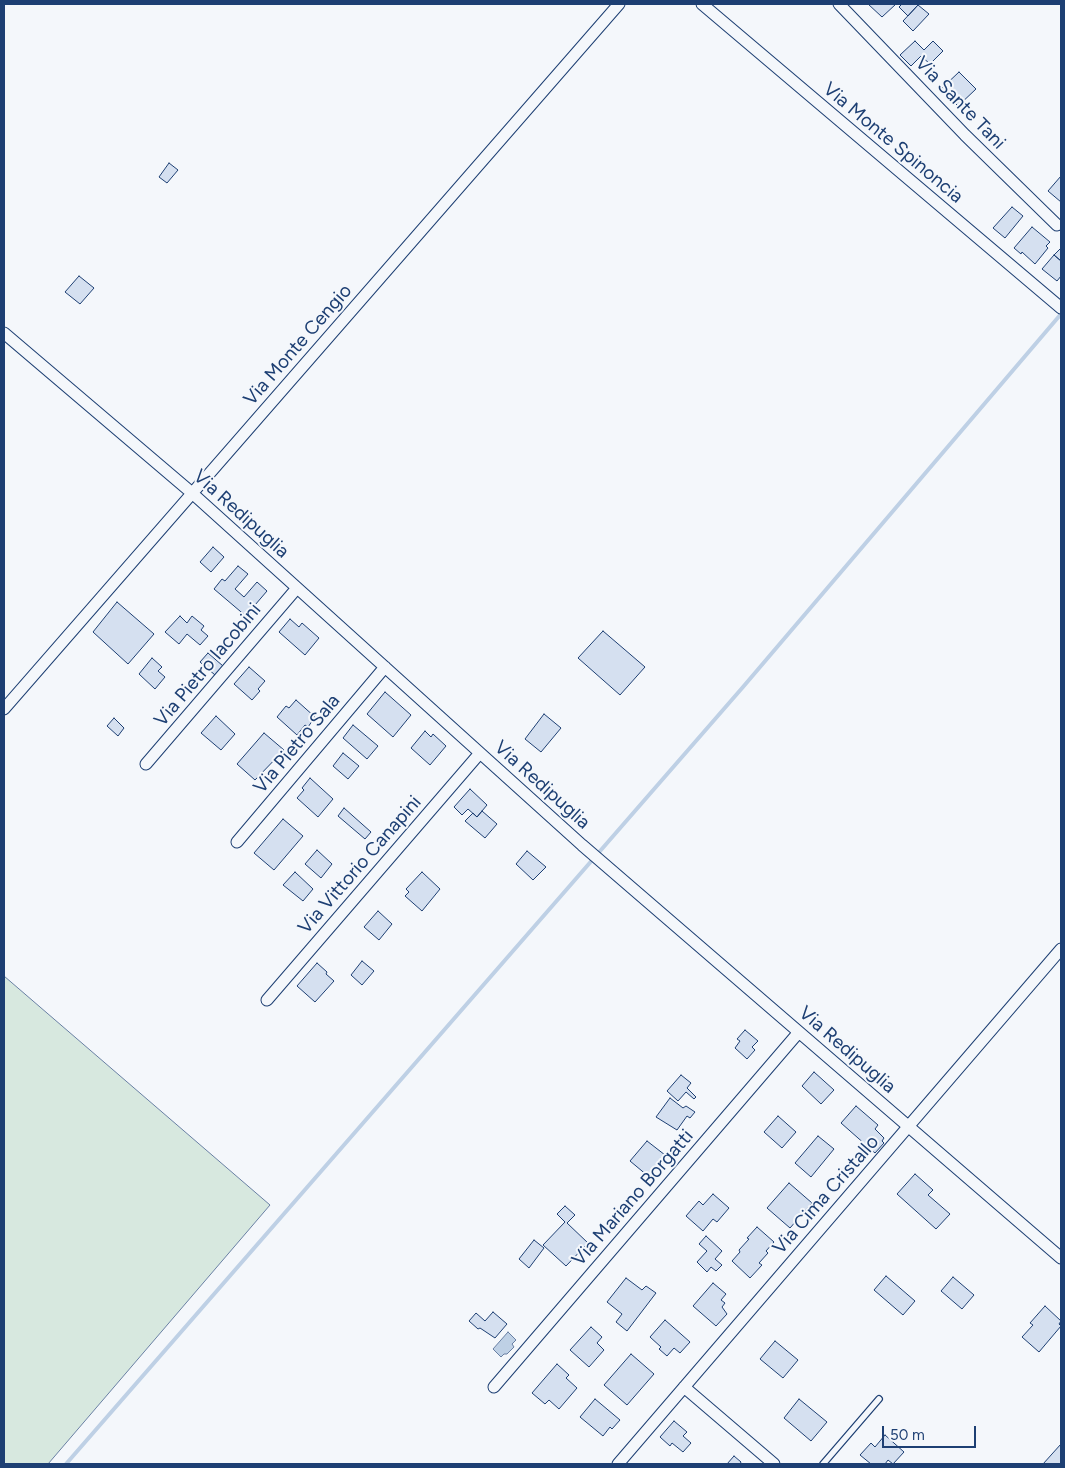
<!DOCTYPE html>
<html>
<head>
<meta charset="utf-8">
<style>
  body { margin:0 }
  #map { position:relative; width:1065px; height:1468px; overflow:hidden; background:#f4f7fb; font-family:Figtree,sans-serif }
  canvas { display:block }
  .frame { position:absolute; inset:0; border:5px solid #1d3f73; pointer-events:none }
  .scale { position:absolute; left:882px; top:1426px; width:94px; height:22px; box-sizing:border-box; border:2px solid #1d3f73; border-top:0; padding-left:6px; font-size:15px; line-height:18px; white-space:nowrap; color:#1d3f73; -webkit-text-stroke:4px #f4f7fb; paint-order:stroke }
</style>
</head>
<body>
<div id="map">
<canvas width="1065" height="1468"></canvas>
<div class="frame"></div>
<div class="scale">50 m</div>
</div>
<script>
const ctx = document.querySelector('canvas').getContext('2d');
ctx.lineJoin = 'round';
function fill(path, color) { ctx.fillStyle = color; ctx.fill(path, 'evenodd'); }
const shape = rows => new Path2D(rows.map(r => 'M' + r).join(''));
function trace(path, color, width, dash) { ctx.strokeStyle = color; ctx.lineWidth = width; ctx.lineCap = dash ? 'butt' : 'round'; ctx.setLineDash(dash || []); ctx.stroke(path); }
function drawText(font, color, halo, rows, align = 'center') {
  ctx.font = font + ' Figtree,sans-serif'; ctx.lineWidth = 4; ctx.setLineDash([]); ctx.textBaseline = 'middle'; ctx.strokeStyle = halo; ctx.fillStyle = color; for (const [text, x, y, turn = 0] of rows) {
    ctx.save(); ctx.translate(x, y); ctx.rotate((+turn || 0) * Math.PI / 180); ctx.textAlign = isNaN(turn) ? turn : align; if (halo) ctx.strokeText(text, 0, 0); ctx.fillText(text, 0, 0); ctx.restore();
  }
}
const green = shape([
  [4,976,270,1205,48,1464,4,1464,4,976]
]);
fill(green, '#d7e8df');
trace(green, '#687fa3', 1);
const water = shape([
  [508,1332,516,1340,512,1344,514,1347,507,1354,504,1354,501,1357,493,1349,508,1332]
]);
fill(water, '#bed0e5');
trace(water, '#687fa3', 1);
trace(shape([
  [66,1464,743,687,1061,314]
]), '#bed0e5', 4);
const building = shape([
  [868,4,896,4,882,17,868,4],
  [902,4,917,4,918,5,908,16,899,7,902,4],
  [918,5,929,14,913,31,903,21,918,5],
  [915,41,924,50,933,41,943,51,930,64,921,56,911,66,900,55,915,41],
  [959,72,976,89,958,106,941,89,959,72],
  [169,163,178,170,167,183,159,177,169,163],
  [1061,176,1061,202,1048,191,1061,176],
  [1012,207,1023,216,1005,238,993,228,1012,207],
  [1032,227,1050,242,1046,246,1048,248,1035,264,1022,252,1021,254,1014,248,1032,227],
  [1061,248,1061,261,1054,255,1061,248],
  [1054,255,1061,261,1061,276,1057,281,1042,269,1054,255],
  [79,276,94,288,80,304,65,292,79,276],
  [213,547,224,557,211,572,200,562,213,547],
  [238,566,248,574,235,589,244,597,257,582,267,591,255,605,256,606,247,617,214,589,222,579,225,581,238,566],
  [117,602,154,634,128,664,93,632,117,602],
  [180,616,187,623,192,616,204,626,201,630,208,636,200,645,187,634,179,644,165,632,180,616],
  [290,619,299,627,302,623,319,638,305,655,279,632,290,619],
  [603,631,645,667,620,695,578,658,603,631],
  [208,653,223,666,215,675,200,662,208,653],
  [152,658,162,667,158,671,165,677,155,689,139,674,152,658],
  [249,667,265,681,258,689,260,691,252,700,234,684,249,667],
  [385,692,411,715,393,737,367,714,385,692],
  [296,700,315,717,308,727,305,725,297,735,277,717,286,706,289,708,296,700],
  [544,714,561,728,541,752,525,739,544,714],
  [216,716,235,734,221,750,201,733,216,716],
  [114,718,124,728,118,736,107,726,114,718],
  [353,725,378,746,367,759,343,738,353,725],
  [425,731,431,737,433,734,446,746,430,765,411,748,425,731],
  [264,733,284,750,255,780,237,764,264,733],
  [343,753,359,766,348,779,333,766,343,753],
  [310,778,333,799,318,817,297,798,304,790,302,788,310,778],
  [470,789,487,805,477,817,468,809,462,815,454,807,470,789],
  [344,808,371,832,365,839,338,816,344,808],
  [482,811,497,824,485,838,465,821,473,813,477,817,482,811],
  [283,819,303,836,274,870,254,853,283,819],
  [317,850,332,864,321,878,305,864,317,850],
  [527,851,546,867,533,880,516,864,527,851],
  [295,872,313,889,303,901,283,885,295,872],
  [422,872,440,889,422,911,405,896,409,892,406,889,422,872],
  [378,911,392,924,379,940,364,927,378,911],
  [362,961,374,971,362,985,351,975,362,961],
  [317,963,327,972,326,974,334,981,315,1002,297,986,317,963],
  [745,1030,758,1041,752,1047,755,1050,747,1059,735,1048,740,1041,737,1039,745,1030],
  [814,1072,834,1090,821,1104,802,1086,814,1072],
  [681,1075,691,1083,687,1088,696,1097,694,1099,686,1092,678,1101,667,1091,681,1075],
  [670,1098,683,1108,686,1106,695,1112,690,1118,687,1116,677,1130,656,1117,670,1098],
  [856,1106,878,1125,875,1129,884,1138,882,1141,884,1143,875,1153,841,1123,856,1106],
  [778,1116,796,1132,782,1148,764,1132,778,1116],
  [818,1136,834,1149,811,1177,795,1163,818,1136],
  [647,1141,665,1155,648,1176,630,1161,647,1141],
  [915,1174,933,1190,928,1195,950,1214,936,1229,897,1194,915,1174],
  [789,1183,812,1203,790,1228,767,1208,789,1183],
  [713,1194,729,1208,717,1222,713,1219,703,1231,686,1216,699,1201,703,1205,713,1194],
  [565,1206,575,1215,567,1223,588,1243,566,1266,543,1245,565,1222,557,1214,565,1206],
  [757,1227,774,1242,766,1251,768,1253,759,1263,762,1265,750,1278,732,1261,740,1252,739,1250,749,1239,747,1238,757,1227],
  [706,1236,722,1251,715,1259,722,1265,716,1271,711,1267,707,1272,697,1262,707,1251,699,1244,706,1236],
  [534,1240,544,1248,529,1268,519,1259,534,1240],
  [886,1276,915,1301,903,1315,874,1290,886,1276],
  [953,1277,974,1295,962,1309,941,1291,953,1277],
  [626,1278,642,1290,646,1286,656,1293,627,1331,616,1322,622,1314,607,1302,626,1278],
  [713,1283,726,1294,721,1300,725,1303,722,1307,727,1314,716,1326,693,1306,713,1283],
  [1045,1306,1061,1321,1059,1324,1061,1326,1039,1352,1022,1337,1033,1325,1030,1323,1045,1306],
  [493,1312,507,1324,495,1338,480,1328,478,1329,469,1321,476,1313,485,1321,493,1312],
  [665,1320,690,1342,680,1353,674,1348,667,1356,659,1349,661,1347,650,1337,665,1320],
  [591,1327,602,1337,597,1343,604,1350,589,1367,570,1350,591,1327],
  [775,1341,798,1360,783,1378,760,1359,775,1341],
  [631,1354,654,1374,627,1405,604,1385,631,1354],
  [557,1364,569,1375,566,1378,577,1388,559,1409,549,1400,545,1404,532,1393,557,1364],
  [595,1399,620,1420,612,1429,610,1427,603,1436,580,1417,595,1399],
  [799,1399,827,1422,811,1441,784,1418,799,1399],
  [674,1421,687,1432,683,1436,691,1443,683,1452,672,1443,670,1446,660,1437,674,1421],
  [885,1435,904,1452,893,1464,888,1460,885,1464,871,1464,860,1455,871,1443,875,1447,885,1435],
  [1061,1444,1061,1464,1043,1464,1061,1444],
  [734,1456,741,1462,740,1464,727,1464,734,1456]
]);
fill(building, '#d5e0f0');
trace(building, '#1d3f73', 1);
const lane = shape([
  [823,1464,879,1399]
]);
const street = shape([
  [702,4,1061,308],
  [839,4,965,135,1057,225],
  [4,333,192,493,582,845,1061,1258],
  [4,709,619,4],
  [146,764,297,588],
  [237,842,385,667],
  [267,1000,480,753],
  [494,1387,799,1032],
  [684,1387,774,1464],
  [618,1464,1061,949]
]);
trace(lane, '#1d3f73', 8);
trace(street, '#1d3f73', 13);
trace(lane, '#f4f7fb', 5.5);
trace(street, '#f4f7fb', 11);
drawText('19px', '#1d3f73', '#f4f7fb', [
  ["Via Sante Tani",960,103,46],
  ["Via Monte Spinoncia",893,143,40],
  ["Via Monte Cengio",298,345,-49],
  ["Via Redipuglia",241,514,42],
  ["Via Pietro Iacobini",208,665,-50],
  ["Via Pietro Sala",297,744,-50],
  ["Via Redipuglia",542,785,42],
  ["Via Vittorio Canapini",360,865,-49],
  ["Via Redipuglia",847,1050,41],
  ["Via Cima Cristallo",826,1195,-49],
  ["Via Mariano Borgatti",633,1198,-49]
]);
</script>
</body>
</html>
